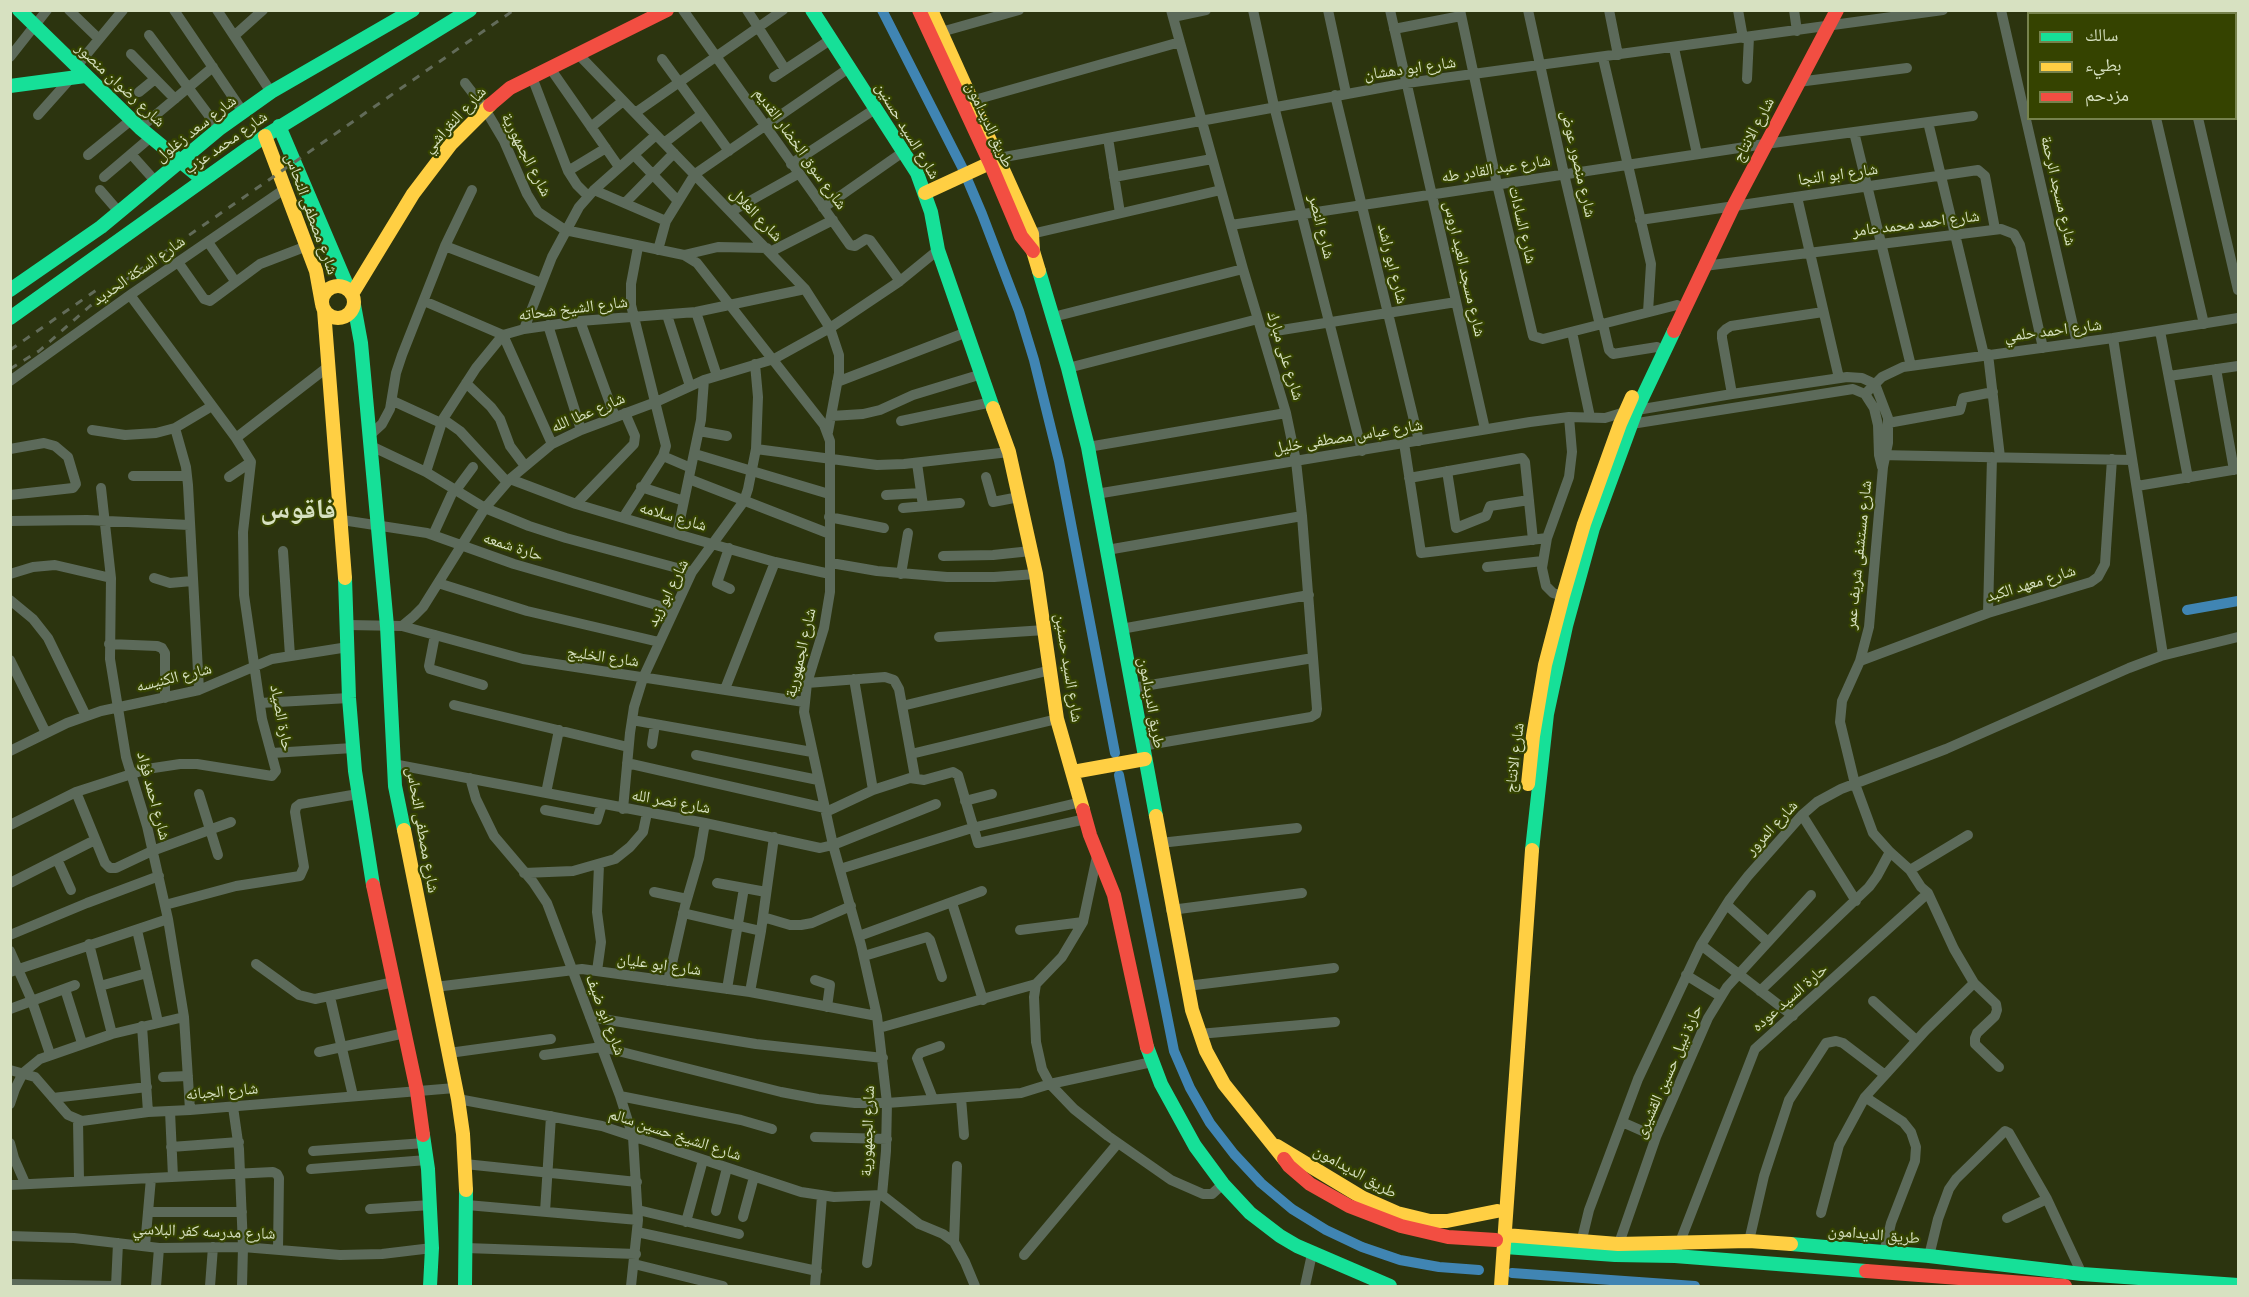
<!DOCTYPE html>
<html>
<head>
<meta charset="utf-8">
<style>
  body { margin:0 }
  #map { position:relative; width:2249px; height:1297px; overflow:hidden; background:#2c340f; font-family:"Fira Sans Condensed","Noto Naskh Arabic",sans-serif }
  canvas { display:block }
  .frame { position:absolute; inset:0; border:12px solid #d7e1c1; pointer-events:none }
  .legend { position:absolute; left:2027px; top:12px; width:210px; height:108px; box-sizing:border-box; background:#354300; border:2px solid #76824d; margin:0; padding:8px 10px; list-style:none; font-size:18px; color:#d7e1c1 }
  .legend li { display:flex; align-items:center; gap:12px; height:30px }
  .legend b { width:30px; border:2px solid #76824d }
</style>
</head>
<body>
<div id="map">
<canvas width="2249" height="1297"></canvas>
<div class="frame"></div>
<ul class="legend">
<li><b style="height:8px;background:#16e098"></b>سالك</li>
<li><b style="height:8px;background:#ffcf43"></b>بطيء</li>
<li><b style="height:8px;background:#f24e42"></b>مزدحم</li>
</ul>
</div>
<script>
const ctx = document.querySelector('canvas').getContext('2d');
ctx.lineJoin = 'round';
const shape = rows => new Path2D(rows.map(r => 'M' + r).join(''));
function trace(path, color, width, dash) { ctx.strokeStyle = color; ctx.lineWidth = width; ctx.lineCap = dash ? 'butt' : 'round'; ctx.setLineDash(dash || []); ctx.stroke(path); }
function drawText(font, color, halo, rows, align = 'center') {
  ctx.font = font + ' "Fira Sans Condensed","Noto Naskh Arabic",sans-serif'; ctx.lineWidth = 4.5; ctx.setLineDash([]); ctx.textBaseline = 'middle'; ctx.strokeStyle = halo; ctx.fillStyle = color; for (const [text, x, y, turn = 0] of rows) {
    ctx.save(); ctx.translate(x, y); ctx.rotate((+turn || 0) * Math.PI / 180); ctx.textAlign = isNaN(turn) ? turn : align; if (halo) ctx.strokeText(text, 0, 0); ctx.fillText(text, 0, 0); ctx.restore();
  }
}
trace(shape([
  [882,10,962,167,982,214,1019,311,1034,360,1059,461,1115,753],
  [2187,610,2238,601],
  [1119,775,1174,1051,1190,1088,1210,1123,1234,1154,1261,1183,1292,1209,1326,1230,1362,1247,1400,1260,1439,1267,1479,1270],
  [1512,1273,1695,1286]
]), '#4085b3', 10);
trace(shape([
  [69,10,99,39],
  [174,10,243,112],
  [217,10,271,92],
  [683,10,850,245,855,246,866,239,870,240,900,281],
  [747,10,785,69],
  [1253,10,1274,106,1362,451],
  [1328,10,1346,93],
  [1390,10,1485,429],
  [1460,10,1497,184,1533,336,1543,339,1677,305],
  [1528,10,1564,174,1600,325],
  [1609,10,1618,55],
  [1738,10,1743,38],
  [1794,10,1797,31],
  [2001,10,2077,343],
  [2067,10,2068,14],
  [2131,10,2132,14],
  [2173,10,2174,14],
  [1173,17,1206,10],
  [1394,29,1461,16],
  [941,32,1019,10],
  [149,35,219,129],
  [234,36,263,10],
  [1674,48,1697,154],
  [131,54,175,99],
  [578,54,805,289,830,328,839,355,839,373,828,432],
  [10,57,47,10],
  [1603,58,1651,264,1648,312],
  [662,59,729,151],
  [76,67,123,10],
  [550,68,619,167],
  [532,77,568,171,577,185,588,196],
  [774,77,830,40],
  [1747,79,1749,37],
  [1798,82,1907,68],
  [465,83,485,109,504,141,527,194,538,212,565,230,684,255,697,263,824,425,830,441,830,592,824,628,807,683,804,712,833,845,861,945,877,1016,887,1103,886,1151,882,1195,919,1224,943,1234,954,1242,965,1262,975,1286],
  [139,92,155,79],
  [1335,95,1419,441],
  [971,101,1180,42],
  [635,113,783,10],
  [38,115,71,78],
  [2156,118,2204,324],
  [2198,118,2238,290],
  [1928,122,1984,355],
  [591,127,623,101],
  [140,128,213,67],
  [1854,132,1911,366],
  [1108,138,1120,213],
  [664,143,702,114],
  [131,154,156,182],
  [88,155,131,120],
  [634,155,677,200],
  [999,158,1407,83,1943,10],
  [791,164,875,109],
  [568,171,606,148],
  [104,177,151,137],
  [1114,177,1212,159],
  [100,190,119,212],
  [594,190,666,221],
  [1797,197,1839,378],
  [625,203,674,153],
  [823,208,903,152],
  [732,211,798,174],
  [1640,220,1978,170,1985,176,1995,229],
  [1231,225,1765,144,1973,116],
  [1027,235,1221,190],
  [208,242,235,281],
  [445,246,541,283],
  [658,250,666,221,695,174,849,68],
  [770,252,833,220],
  [684,255,718,247,767,248],
  [178,262,204,299,210,301,260,264,307,246],
  [1704,266,2001,229,2014,234,2020,245,2043,348],
  [424,301,503,335,552,444],
  [696,312,717,376],
  [667,315,690,386],
  [1053,317,1243,269],
  [580,321,615,417],
  [1603,324,1609,350,1613,354,1657,347],
  [548,325,581,430],
  [524,329,552,257,579,207,594,190,656,135],
  [2160,331,2188,478],
  [1572,332,1590,417],
  [1263,333,1456,302],
  [2113,338,2163,655],
  [1988,354,2000,457],
  [1068,368,1258,319],
  [2216,369,2234,470],
  [2169,376,2238,366],
  [10,381,130,295,286,188],
  [837,382,967,332],
  [466,383,491,407,500,419,510,446,525,466],
  [1732,394,1722,338,1722,333,1726,329,1731,326,1823,312],
  [1865,394,1882,377,1903,367,2113,338,2238,318],
  [393,401,441,423],
  [831,416,863,414,880,410,913,395,982,374],
  [443,419,460,431,507,482],
  [901,421,992,402],
  [1888,423,1960,410,1963,398,1993,392],
  [1625,425,1853,389,1865,394,1874,408,1878,425,1879,455,1882,467],
  [175,428,186,467,188,485,199,690],
  [92,430,125,435,156,433,175,428,212,406],
  [699,431,727,436],
  [370,435,382,424,390,409,396,373,402,355,445,246,472,190],
  [236,438,329,366],
  [1404,443,1421,553,1547,538],
  [371,446,426,472,485,508,529,526,566,538,692,572],
  [1088,447,1286,413],
  [10,449,44,443,55,446,68,457,76,484,73,488,10,495],
  [756,449,877,465,904,464,1009,452],
  [695,454,829,494],
  [1879,455,2132,460],
  [663,456,691,468],
  [917,463,923,506],
  [1447,471,1456,528,1486,516,1490,506,1529,500],
  [426,472,443,419,476,368,503,335,524,329,580,321,696,312,805,289],
  [133,476,187,476],
  [229,477,251,462],
  [986,477,993,502,1019,497],
  [1409,478,1522,458,1525,462,1533,540],
  [510,479,576,504,677,534,775,562,830,574],
  [689,479,830,534],
  [2137,486,2238,469],
  [641,487,684,501],
  [101,488,111,578,110,659,126,757,147,826,168,919,184,1017,190,1110],
  [456,490,473,467],
  [1096,494,1530,422,1569,417,1605,418,1625,412,1732,394,1847,377,1862,378,1875,384,1888,418,1888,443,1883,467,1869,627,1860,661,1842,701,1840,722,1855,784,1873,833,1890,852,1910,870,1921,887,1928,893,1954,949,1974,983,1996,1004,1997,1010,1995,1016,1977,1033,1975,1038,1975,1044,1999,1067],
  [886,495,921,493],
  [576,504,634,444,635,436,625,413],
  [903,508,960,503],
  [829,517,884,528],
  [623,518,663,456,666,446,631,305,631,284,638,247],
  [342,520,427,533,514,564,674,610],
  [10,521,87,520,189,525],
  [677,534,701,420,704,380],
  [433,535,454,489],
  [729,548,717,583,730,589],
  [1107,550,1302,516],
  [283,551,290,656],
  [943,556,993,555,1031,551],
  [831,563,877,571,947,577,994,577,1036,574],
  [1487,567,1543,561],
  [10,574,33,567,55,565,111,578],
  [901,574,908,533],
  [154,578,170,583,192,581],
  [438,583,527,611,659,642],
  [1563,596,1553,593,1546,586,1542,568,1547,538,1569,477,1572,452,1569,417],
  [10,600,33,619,48,638,86,716],
  [1988,613,1992,457],
  [348,625,402,626,414,616,423,607,485,508,510,479,552,444,581,430,656,402,704,380,774,359,830,328,900,281,938,250],
  [402,626,523,659,804,702],
  [1121,629,1309,595],
  [435,635,429,666,430,669,483,685],
  [939,637,1045,630],
  [109,644,157,646,162,648,165,653,165,698],
  [10,660,46,733],
  [1860,661,1988,613,2091,582,2098,577,2105,564,2112,459],
  [854,679,873,790],
  [807,683,885,677,894,680,899,689,915,777],
  [1132,688,1313,658],
  [725,689,775,562],
  [260,703,349,698],
  [454,705,628,747],
  [902,706,1051,670],
  [632,720,812,752],
  [652,744,655,724],
  [1142,746,1311,717,1316,714,1317,709,1302,516,1296,461,1286,413,1243,269,1171,10],
  [10,751,67,723,101,711,199,690,272,659,348,647],
  [272,753,353,748],
  [911,754,1057,719],
  [696,755,818,780],
  [627,763,825,808],
  [393,764,705,823,820,848,833,845,936,804],
  [470,778,476,799,494,836,533,882,547,903,620,1096,633,1137,638,1220,631,1286],
  [76,792,105,863,110,868,116,868,152,851,231,822],
  [546,793,559,730],
  [199,794,218,855],
  [965,801,992,794],
  [623,809,630,733,634,707,643,678,692,572,744,501,748,489,756,449,758,397,755,364],
  [545,810,597,820,602,804],
  [826,812,873,790,910,778,924,780,953,772,958,775,978,843,1086,819],
  [1802,815,1856,901],
  [10,825,76,792,147,769,180,764,197,764,272,776,276,771,262,719,244,595,243,532,251,462,236,438,130,295],
  [1160,843,1297,828],
  [57,859,71,890],
  [840,869,972,828,1081,802],
  [1910,870,1968,835],
  [524,873,573,871,615,859,630,847,643,832,647,813],
  [10,883,95,840],
  [717,883,766,892],
  [654,892,687,899],
  [952,903,983,1000],
  [165,905,236,886,300,876,304,867,295,812,296,807,300,804,358,794],
  [1727,905,1768,942],
  [1171,910,1302,893],
  [683,913,761,931],
  [763,917,790,925,801,925,812,923,851,906],
  [137,930,158,1022],
  [1020,930,1083,922],
  [10,935,87,903,159,876],
  [859,936,982,891],
  [89,944,112,1034],
  [1701,945,1793,1016],
  [10,951,32,1001,50,1054],
  [864,956,927,937,930,940,942,977],
  [256,964,299,995,315,999,394,982],
  [597,971,601,942,597,912,599,865],
  [10,972,168,919],
  [1686,975,1720,996],
  [815,980,830,985,827,1007],
  [668,981,685,906,699,858,705,823],
  [1036,984,1034,997,1036,1042,1042,1069,1050,1084,1074,1109,1108,1136,1171,1180,1203,1194,1212,1194,1223,1184],
  [100,986,147,973],
  [1187,986,1334,968],
  [435,987,582,969,750,992,877,1016],
  [65,989,82,1043],
  [727,989,744,888],
  [1760,991,1869,887,1877,876,1890,852],
  [750,992,761,931,774,837],
  [330,997,353,1096],
  [1873,1001,1916,1040],
  [10,1009,75,985],
  [590,1017,756,1044,883,1058],
  [142,1026,148,1112],
  [879,1028,1036,984,1062,957,1083,922,1097,856],
  [1199,1034,1335,1022],
  [319,1052,405,1033],
  [449,1053,551,1039],
  [544,1055,602,1047,781,1092,818,1099,855,1103,887,1103,1021,1093,1050,1084,1152,1062],
  [10,1070,35,1077,68,1115,82,1121,148,1112,190,1110,455,1088],
  [163,1077,188,1076],
  [620,1096,741,1120,772,1129],
  [1865,1097,1903,1122,1911,1132,1916,1147,1915,1161,1891,1223,1884,1253],
  [53,1098,147,1087],
  [961,1098,964,1135],
  [458,1099,602,1126,801,1192,834,1197,882,1195],
  [933,1099,917,1058,920,1053,940,1046],
  [10,1104,15,1089,23,1073,40,1059,112,1034,184,1017],
  [233,1107,239,1149,243,1247,242,1286],
  [170,1111,173,1177],
  [78,1120,79,1180],
  [1622,1122,1656,1137],
  [815,1137,887,1139],
  [10,1143,14,1158,25,1183],
  [171,1147,239,1142],
  [313,1151,425,1143],
  [465,1164,637,1182],
  [311,1169,427,1160],
  [10,1185,273,1172,277,1174,279,1178,278,1250],
  [467,1205,638,1220],
  [370,1209,431,1205],
  [638,1210,739,1234],
  [716,1211,727,1168],
  [148,1212,242,1212],
  [545,1212,551,1116],
  [1821,1213,1839,1145,1865,1097,1926,1030,1974,983],
  [743,1217,754,1177],
  [2007,1218,2047,1199],
  [686,1222,703,1160],
  [637,1232,817,1271],
  [10,1236,74,1238,159,1248,243,1247,340,1255,382,1254,432,1248],
  [1749,1241,1764,1176,1789,1100,1826,1043,1836,1041,1843,1043,1885,1075],
  [954,1242,957,1166],
  [145,1246,151,1178],
  [1580,1247,1589,1210,1638,1079,1701,945,1730,899,1748,876,1802,815,1817,802,1841,789,1946,749,2129,668,2161,656,2238,637],
  [1678,1247,1755,1049,1928,893],
  [466,1248,636,1254],
  [1617,1249,1656,1137,1708,1018,1727,987,1811,895],
  [1024,1255,1118,1143],
  [1929,1256,1938,1219,1949,1189,1956,1179,2005,1131,2009,1133,2047,1199,2082,1274],
  [867,1263,876,1197],
  [634,1264,723,1286],
  [10,1284,116,1286],
  [116,1286,118,1243],
  [156,1286,159,1248],
  [210,1286,213,1247],
  [815,1286,822,1196],
  [1305,1286,1312,1254]
]), '#5c6a5a', 10);
trace(shape([
  [19,10,140,128,202,179],
  [812,10,917,173,931,212,938,250,993,408],
  [10,86,85,76],
  [279,126,349,290],
  [1039,271,1068,368,1088,447,1156,816],
  [10,290,101,227,219,129,271,92,413,10],
  [354,305,361,343,387,626,395,786,404,830],
  [10,318,265,136,470,10],
  [345,578,349,698,355,771,373,885],
  [1532,850,1547,714,1566,626,1593,528,1636,411,1674,331],
  [1147,1047,1161,1084,1195,1146,1223,1184,1250,1213,1280,1236,1297,1246,1390,1286],
  [423,1135,428,1169,432,1248,430,1286],
  [1791,1244,1929,1256,2082,1274,2238,1285],
  [1505,1247,1615,1255,1675,1256,1866,1271],
  [465,1286,466,1190]
]), '#16e098', 14);
trace(shape([
  [931,10,1032,234,1033,251,1039,271],
  [265,136,316,271,322,304],
  [925,193,990,163],
  '322 302a16 16 0 1 1 32 0a16 16 0 1 1-32 0Z',
  [352,294,413,194,451,144,490,105],
  [324,310,345,578],
  [993,408,1009,452,1036,574,1057,719,1083,810],
  [1073,772,1145,759],
  [1528,784,1533,736,1545,665,1563,596,1584,524,1620,424,1632,397],
  [1156,816,1192,1010,1206,1051,1224,1084,1284,1159],
  [404,830,458,1099,463,1134,466,1190],
  [1277,1146,1363,1198,1397,1213,1430,1221,1447,1221,1497,1211],
  [1505,1235,1618,1244,1749,1241,1791,1244],
  [1501,1286,1532,850]
]), '#ffcf43', 14);
trace(shape([
  [919,10,990,163,1021,236,1033,251],
  [490,105,510,88,667,10],
  [1674,331,1734,205,1837,10],
  [1083,810,1090,835,1114,895,1147,1047],
  [373,885,417,1091,423,1135],
  [1284,1159,1289,1166,1310,1184,1349,1206,1401,1226,1448,1237,1496,1240],
  [1866,1271,2065,1286]
]), '#f24e42', 14);
trace(shape([
  [10,350,98,289],
  [10,369,39,351,90,306,159,256,514,10]
]), '#626b59', 3, [8, 8]);
drawText('16px', '#d7e1c1', '#354300', [
  ["شارع ابو دهشان",1410,69,-8],
  ["شارع رضوان منصور",120,85,43],
  ["شارع النقراشي",455,120,-47],
  ["طريق الديدامون",989,125,65],
  ["شارع سعد زغلول",196,129,-38],
  ["شارع الانتاج",1754,130,-62],
  ["شارع السيد حسنين",907,131,59],
  ["شارع محمد عزب",226,143,-35],
  ["شارع سوق الخضار القديم",800,149,54],
  ["شارع الجمهورية",526,155,63],
  ["شارع منصور عوض",1578,164,77],
  ["شارع عبد القادر طه",1496,169,-9],
  ["شارع ابو النجا",1838,175,-8],
  ["شارع مسجد الرحمة",2058,191,77],
  ["شارع مصطفى النحاس",311,214,70],
  ["شارع الغلال",756,215,46],
  ["شارع احمد محمد عامر",1916,224,-7],
  ["شارع السادات",1522,225,77],
  ["شارع النصر",1321,227,76],
  ["شارع ابو راشد",1392,264,76],
  ["شارع مسجد العيد اروس",1464,269,77],
  ["شارع السكة الحديد",139,271,-35],
  ["شارع الشيخ شحاته",573,309,-7],
  ["شارع احمد حلمي",2053,331,-7],
  ["شارع على مبارك",1285,356,73],
  ["شارع عطا الله",588,413,-23],
  ["شارع عباس مصطفى خليل",1348,437,-9],
  ["شارع سلامه",673,517,16],
  ["حارة شمعه",513,547,18],
  ["شارع مستشفى شريف عمر",1859,555,-84],
  ["شارع معهد الكبد",2031,584,-17],
  ["شارع ابو زيد",668,593,-63],
  ["شارع الجمهورية",801,653,-77],
  ["شارع الخليج",603,657,8],
  ["شارع السيد حسنين",1068,668,81],
  ["شارع الكنيسه",174,678,-14],
  ["طريق الديدامون",1151,703,80],
  ["حارة الصياد",281,718,79],
  ["شارع الانتاج",1515,758,-83],
  ["شارع احمد فؤاد",153,796,75],
  ["شارع نصر الله",671,802,10],
  ["شارع المرور",1772,828,-47],
  ["شارع مصطفى النحاس",422,830,80],
  ["شارع ابو عليان",659,965,8],
  ["حارة السيد عوده",1790,998,-41],
  ["شارع ابو ضيف",605,1015,69],
  ["حارة نبيل حسين القشيرى",1669,1072,-66],
  ["شارع الجبانه",222,1092,-5],
  ["شارع الجمهورية",868,1131,-88],
  ["شارع الشيخ حسين سالم",675,1135,18],
  ["طريق الديدامون",1355,1172,29],
  ["شارع مدرسه كفر البلاسي",204,1232,2],
  ["طريق الديدامون",1874,1235,5]
]);
drawText('bold 28px', '#d7e1c1', '#354300', [
  ["فاقوس",298,510]
]);
</script>
</body>
</html>
